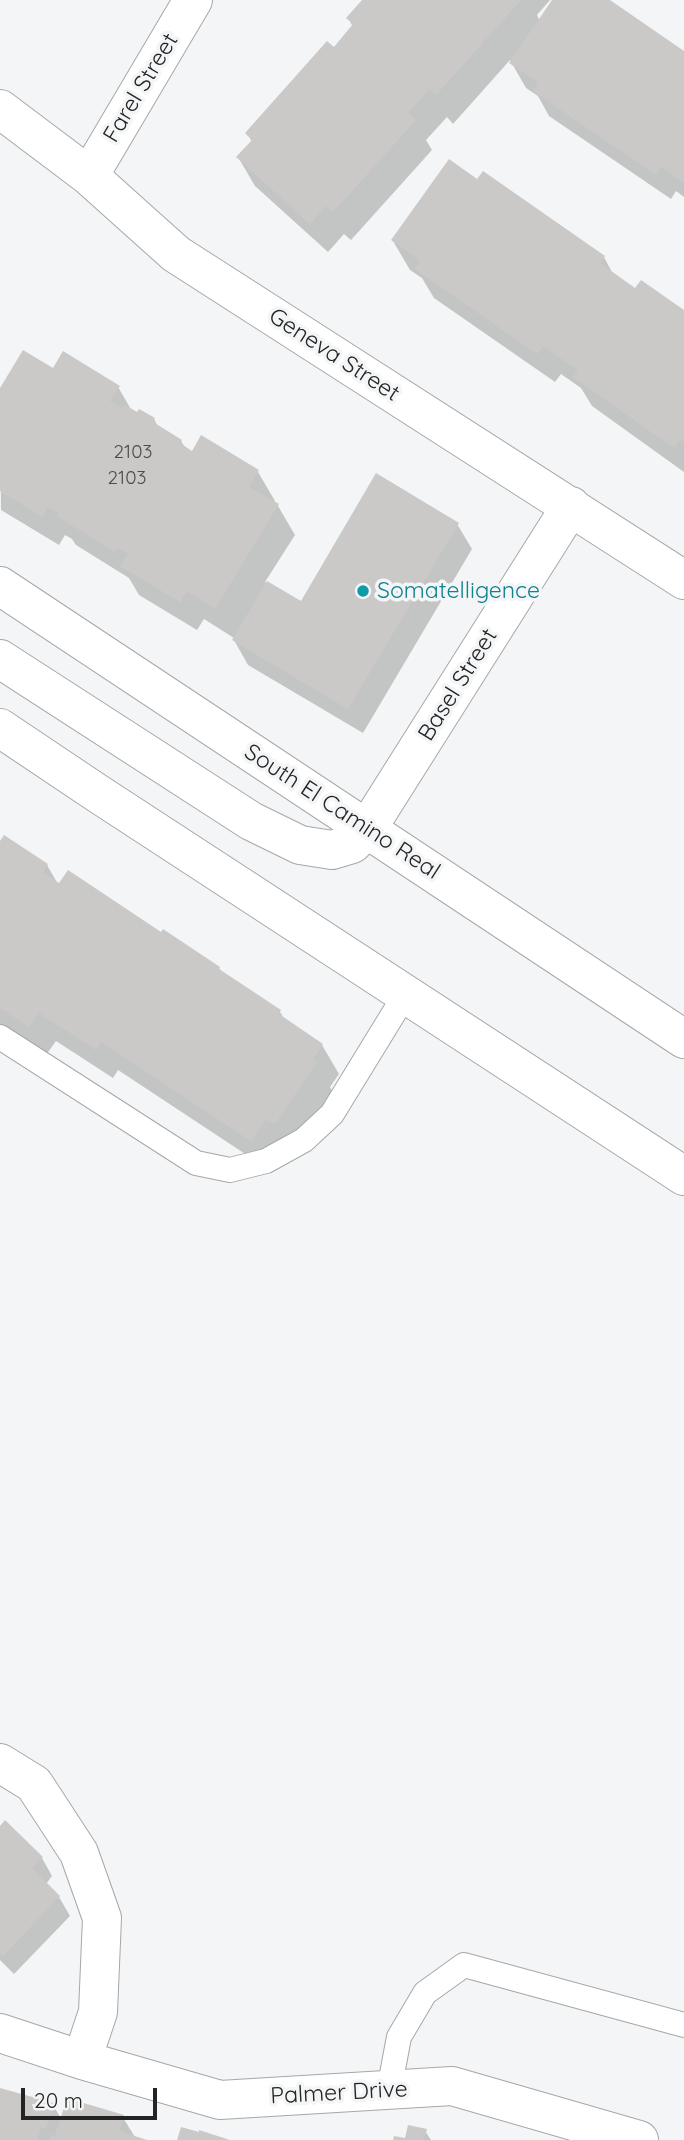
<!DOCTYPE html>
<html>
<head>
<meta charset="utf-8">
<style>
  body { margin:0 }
  #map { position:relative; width:684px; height:2140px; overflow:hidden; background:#f4f5f6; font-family:Quicksand,sans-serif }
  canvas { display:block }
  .scale { position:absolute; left:21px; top:2088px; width:136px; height:32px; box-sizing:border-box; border:4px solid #232424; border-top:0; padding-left:9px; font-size:21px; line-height:24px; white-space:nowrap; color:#232424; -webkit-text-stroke:5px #f4f5f6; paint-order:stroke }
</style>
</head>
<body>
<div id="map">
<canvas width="684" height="2140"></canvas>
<div class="scale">20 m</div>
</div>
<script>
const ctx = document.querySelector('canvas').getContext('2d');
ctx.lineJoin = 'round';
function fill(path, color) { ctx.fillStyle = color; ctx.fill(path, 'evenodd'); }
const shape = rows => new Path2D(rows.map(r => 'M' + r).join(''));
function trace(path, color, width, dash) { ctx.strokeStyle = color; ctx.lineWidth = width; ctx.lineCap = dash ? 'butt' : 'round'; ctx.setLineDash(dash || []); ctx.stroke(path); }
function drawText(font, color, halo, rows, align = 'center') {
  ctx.font = font + ' Quicksand,sans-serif'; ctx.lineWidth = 7; ctx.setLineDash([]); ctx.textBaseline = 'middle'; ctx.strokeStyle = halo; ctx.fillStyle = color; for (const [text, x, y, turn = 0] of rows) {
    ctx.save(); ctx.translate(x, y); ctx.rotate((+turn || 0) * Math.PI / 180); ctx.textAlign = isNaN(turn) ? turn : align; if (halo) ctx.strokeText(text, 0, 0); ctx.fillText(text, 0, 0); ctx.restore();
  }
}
fill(shape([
  [365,0,550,0,537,15,540,21,554,0,607,0,684,53,684,197,676,191,671,199,549,116,538,96,526,88,510,60,453,124,447,117,426,140,432,150,351,240,344,234,328,252,255,186,238,157,252,142,247,133,334,49,353,27,348,18],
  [477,181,604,257,614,276,636,291,684,312,684,472,592,406,581,388,561,374,555,382,434,298,422,278,410,270,393,241],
  [54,370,118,387,132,411,154,419,158,427,181,441,186,449,193,453,258,472,275,501,273,503,278,506,295,535,265,582,302,604,457,524,472,549,363,733,248,665,234,640,234,638,204,619,197,630,139,595,129,578,76,545,72,539,65,535,59,545,1,510,0,392],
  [0,844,47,865,59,886,162,934,219,968,222,973,280,1012,285,1020,322,1045,339,1074,330,1087,333,1093,292,1153,268,1169,118,1070,113,1078,56,1041,46,1055,0,1025],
  [0,1828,42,1858,52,1876,46,1884,59,1897,70,1916,14,1974,0,1960],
  [0,2090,53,2105,62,2120,122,2116,135,2137,143,2140,0,2140],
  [425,2131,431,2140,395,2140,407,2140]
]), '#0003');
fill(shape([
  [362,0,521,0,436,95,429,89,408,113,416,120,333,212,326,206,310,224,236,157,252,140,245,133,327,41,334,47,353,24,346,18],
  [552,0,610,0,684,51,684,183,661,167,656,175,533,91,538,82,509,63],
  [449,159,477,179,483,171,605,256,600,263,635,288,641,280,684,310,684,442,680,440,674,448,573,377,578,370,543,346,537,354,415,269,420,261,391,240],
  [23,350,53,368,63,351,120,386,110,401,123,409,125,405,137,412,139,409,155,418,153,422,182,440,180,443,192,451,201,435,259,470,249,487,279,504,215,609,187,591,180,602,120,566,128,554,118,548,115,552,57,516,58,513,48,507,42,517,0,491,0,388],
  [376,473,459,523,348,709,232,640,267,581,301,601],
  [4,835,48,864,43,873,59,883,68,870,161,932,163,929,220,967,219,969,281,1010,279,1014,323,1044,313,1059,317,1062,275,1124,266,1119,251,1141,101,1042,96,1050,39,1013,29,1027,0,1008,0,841],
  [5,1820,43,1857,32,1868,60,1896,3,1956,0,1954,0,1826],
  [0,2088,54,2103,46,2129,41,2127,37,2140,0,2140],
  [67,2098,124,2115,119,2131,147,2140,50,2140,51,2135,55,2136],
  [408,2125,427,2129,424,2140,393,2140,394,2136,405,2138],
  [181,2127,199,2132,199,2130,230,2140,177,2140]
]), '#cac9c8');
const service = shape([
  [0,1037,196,1163,230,1170,266,1161,304,1140,332,1114,405,995],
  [389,2090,399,2037,425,1993,464,1965,684,2025]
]);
const minor = shape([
  [0,109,89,176,176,254,684,580],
  [89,176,193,0],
  [367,829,571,506],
  [0,1763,34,1784,79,1853,102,1918,98,2012,82,2060],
  [0,2033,82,2060,220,2100,452,2086,639,2140]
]);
const primary = shape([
  [0,586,684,1039],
  [0,659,251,821,300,845,332,850,352,844,367,829],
  [0,728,97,793,684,1176]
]);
trace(service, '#a6a7a8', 26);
trace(minor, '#a6a7a8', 40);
trace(primary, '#a6a7a8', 40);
trace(service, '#fff', 24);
trace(minor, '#fff', 38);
trace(primary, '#fff', 38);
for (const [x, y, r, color] of [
  [363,591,7,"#0f9aa8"]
]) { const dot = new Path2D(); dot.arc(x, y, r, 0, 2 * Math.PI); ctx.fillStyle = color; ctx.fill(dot); trace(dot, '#f4f5f6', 2.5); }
drawText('19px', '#4d4d4d', null, [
  ["2103",133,452],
  ["2103",127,478]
]);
drawText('23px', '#232424', '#f4f5f6', [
  ["Farel Street",141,88,-59],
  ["Geneva Street",334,355,33],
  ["Basel Street",458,685,-58],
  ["South El Camino Real",342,812,33],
  ["Palmer Drive",339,2093,-3]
]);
drawText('23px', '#0d838f', '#f4f5f6', [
  ["Somatelligence",377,591]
], 'left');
</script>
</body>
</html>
